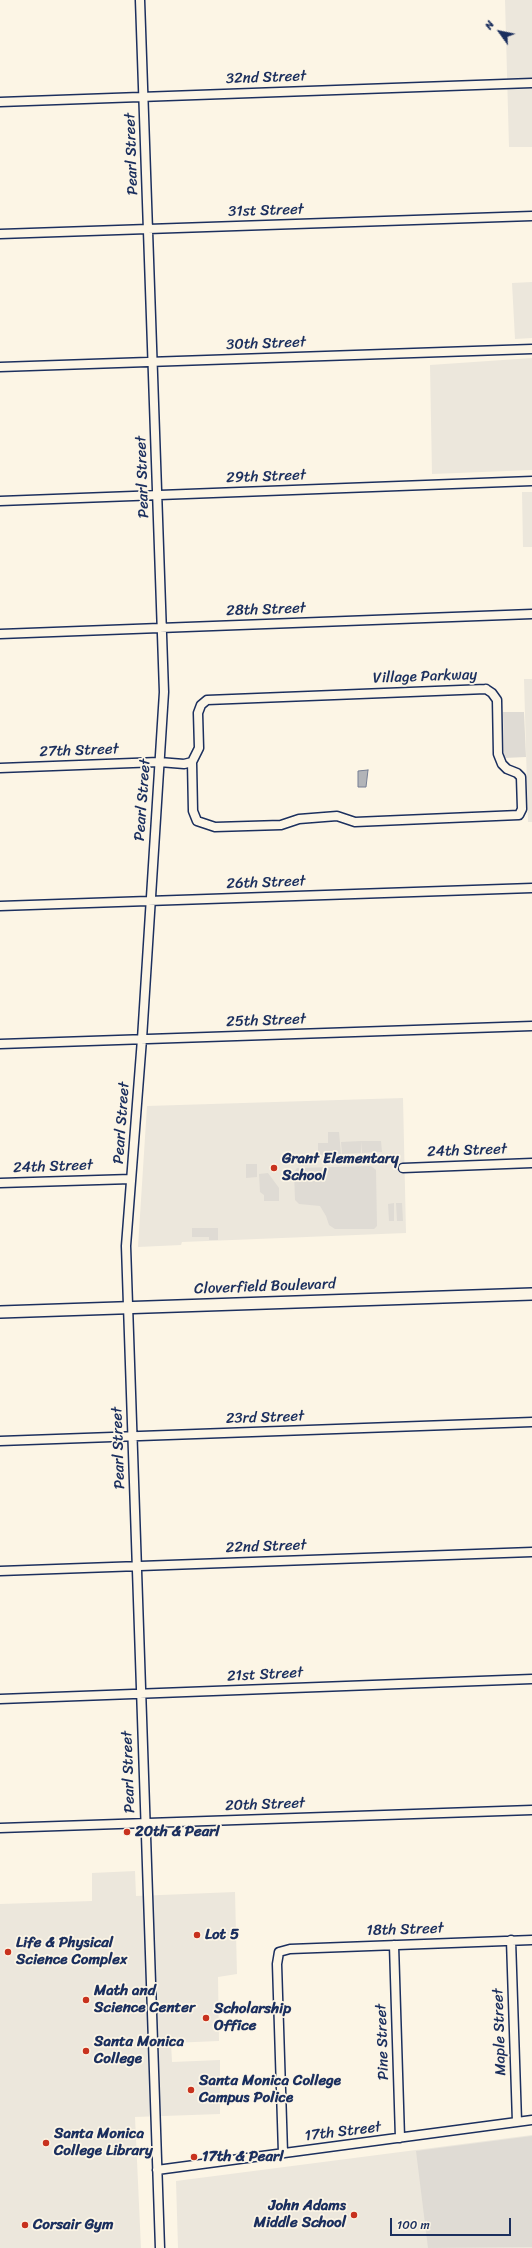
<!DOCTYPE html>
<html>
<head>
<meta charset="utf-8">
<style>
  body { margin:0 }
  #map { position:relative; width:532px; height:2248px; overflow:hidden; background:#fcf5e5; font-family:Sriracha,sans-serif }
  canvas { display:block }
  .north { position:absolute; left:480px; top:12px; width:40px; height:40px; -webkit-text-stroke:3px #fcf5e5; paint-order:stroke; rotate:303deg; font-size:11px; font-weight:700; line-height:16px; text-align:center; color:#1b2f5e }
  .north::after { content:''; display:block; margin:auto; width:14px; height:18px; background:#1b2f5e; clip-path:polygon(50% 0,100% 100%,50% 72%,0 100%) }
  .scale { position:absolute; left:390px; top:2218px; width:121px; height:18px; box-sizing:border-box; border:2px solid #1b2f5e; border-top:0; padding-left:5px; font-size:12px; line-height:14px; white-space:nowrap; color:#1b2f5e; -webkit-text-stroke:3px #fcf5e5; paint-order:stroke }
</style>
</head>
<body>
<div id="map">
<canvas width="532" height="2248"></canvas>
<div class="north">N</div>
<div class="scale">100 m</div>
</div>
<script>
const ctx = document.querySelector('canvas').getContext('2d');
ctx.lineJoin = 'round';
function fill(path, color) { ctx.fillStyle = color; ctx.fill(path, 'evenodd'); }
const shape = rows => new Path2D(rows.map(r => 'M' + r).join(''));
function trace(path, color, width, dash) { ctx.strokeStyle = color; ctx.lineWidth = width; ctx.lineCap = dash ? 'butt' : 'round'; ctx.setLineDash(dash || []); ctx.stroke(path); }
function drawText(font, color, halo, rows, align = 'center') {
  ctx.font = font + ' Sriracha,sans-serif'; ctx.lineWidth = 3.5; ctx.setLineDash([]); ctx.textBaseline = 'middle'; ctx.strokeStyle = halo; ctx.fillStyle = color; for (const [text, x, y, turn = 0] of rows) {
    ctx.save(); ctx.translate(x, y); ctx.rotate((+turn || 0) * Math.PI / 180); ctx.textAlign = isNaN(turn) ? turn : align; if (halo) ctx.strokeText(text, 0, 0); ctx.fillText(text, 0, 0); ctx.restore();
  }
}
fill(shape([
  [505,0,532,0,532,147,509,147],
  [532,282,532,338,515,339,512,283],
  [532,358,532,470,432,474,430,365],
  [522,492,532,492,532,547,523,547],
  [524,679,532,679,532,822,528,822],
  [403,1098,406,1233,182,1242,181,1245,138,1247,147,1106],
  [135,1871,136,1896,235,1892,237,1974,218,1977,219,2041,171,2043,172,2062,220,2060,220,2114,135,2117,141,2248,0,2248,0,1904,92,1901,92,1873],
  [532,2135,532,2248,178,2248,176,2181]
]), '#ece7dc');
fill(shape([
  [503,712,524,712,526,757,504,758],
  [328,1132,339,1132,341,1154,318,1155,318,1143,328,1143],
  [361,1141,381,1141,382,1152,362,1153],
  [361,1141,361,1153,342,1154,341,1142],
  [246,1164,257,1164,257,1177,246,1178],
  [371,1166,376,1170,377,1226,374,1229,335,1229,329,1225,326,1216,320,1206,299,1204,295,1200,294,1172,297,1168],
  [268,1173,279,1188,279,1201,264,1201,264,1195,260,1192,259,1174],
  [394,1203,394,1221,389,1221,388,1204],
  [396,1203,402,1203,403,1221,397,1221],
  [192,1228,218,1228,218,1240,209,1240,209,1237,192,1237],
  [532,2136,532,2247,428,2248,416,2151]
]), '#dfdbd4');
const water = shape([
  [368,770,366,787,358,787,358,771,368,770]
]);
fill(water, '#b2b4b8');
trace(water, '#767f94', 1);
const street = shape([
  [140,0,164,692,142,1039,126,1246,160,2248],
  [0,102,532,83],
  [0,234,532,216],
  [0,367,532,349],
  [0,501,532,481],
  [0,634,532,614],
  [486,689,492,693,497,700,498,754,502,764,507,769,517,773,521,777,522,809,519,815,355,822,337,816,299,819,281,825,215,827,197,821,193,811,192,762,199,748,198,713,201,705,207,700,486,689],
  [0,768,159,762,184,764,192,762],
  [0,906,532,888],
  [0,1044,532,1026],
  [403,1168,532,1163],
  [0,1183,131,1179],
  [0,1441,532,1422],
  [0,1571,532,1552],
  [0,1699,532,1679],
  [0,1828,532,1810],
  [511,1940,517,2122],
  [394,1945,400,2138],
  [283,2153,277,1964,279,1952,290,1949,532,1940],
  [157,2170,532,2120]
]);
const secondary = shape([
  [0,1312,532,1294]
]);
trace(street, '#1b2f5e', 11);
trace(secondary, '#1b2f5e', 14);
trace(street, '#fcf5e5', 8);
trace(secondary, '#fcf5e5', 11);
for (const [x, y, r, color] of [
  [274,1168,4,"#c8321e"],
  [127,1832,4,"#c8321e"],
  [197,1935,4,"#c8321e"],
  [8,1952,4,"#c8321e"],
  [86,2000,4,"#c8321e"],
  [206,2018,4,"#c8321e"],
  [86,2051,4,"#c8321e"],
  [191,2090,4,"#c8321e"],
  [46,2143,4,"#c8321e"],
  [194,2157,4,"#c8321e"],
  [354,2215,4,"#c8321e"],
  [25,2225,4,"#c8321e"]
]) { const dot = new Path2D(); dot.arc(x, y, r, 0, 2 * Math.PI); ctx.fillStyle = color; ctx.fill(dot); trace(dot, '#fcf5e5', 1.5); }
drawText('15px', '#1b2f5e', '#fcf5e5', [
  ["32nd Street",266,78,-2],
  ["Pearl Street",132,154,-92],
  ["31st Street",266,211,-2],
  ["30th Street",266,344,-2],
  ["Pearl Street",143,477,-92],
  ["29th Street",266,477,-2],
  ["28th Street",266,610,-2],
  ["Village Parkway",425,677,-2],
  ["27th Street",79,751,-2],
  ["Pearl Street",143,800,-86],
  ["26th Street",266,883,-2],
  ["25th Street",266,1021,-2],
  ["Pearl Street",122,1123,-86],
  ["24th Street",467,1151,-2],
  ["24th Street",53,1167,-2],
  ["Cloverfield Boulevard",265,1287,-2],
  ["23rd Street",265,1418,-2],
  ["Pearl Street",119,1448,-92],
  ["22nd Street",266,1547,-2],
  ["21st Street",265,1675,-3],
  ["Pearl Street",129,1772,-92],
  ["20th Street",265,1805,-2],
  ["18th Street",405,1930,-2],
  ["Maple Street",500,2032,-92],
  ["Pine Street",383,2042,-92],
  ["17th Street",343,2132,-7]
]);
drawText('bold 15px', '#1b2f5e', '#fcf5e5', [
  ["Grant Elementary",282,1159],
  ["School",282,1176],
  ["20th & Pearl",135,1832],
  ["Lot 5",205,1935],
  ["Life & Physical",16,1943],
  ["Science Complex",16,1960],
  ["Math and",94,1991],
  ["Science Center",94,2008],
  ["Scholarship",214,2009],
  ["Office",214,2026],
  ["Santa Monica",94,2042],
  ["College",94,2059],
  ["Santa Monica College",199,2081],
  ["Campus Police",199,2098],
  ["Santa Monica",54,2134],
  ["College Library",54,2151],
  ["17th & Pearl",202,2157],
  ["John Adams",346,2206,"right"],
  ["Middle School",346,2223,"right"],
  ["Corsair Gym",33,2225]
], 'left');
</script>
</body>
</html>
